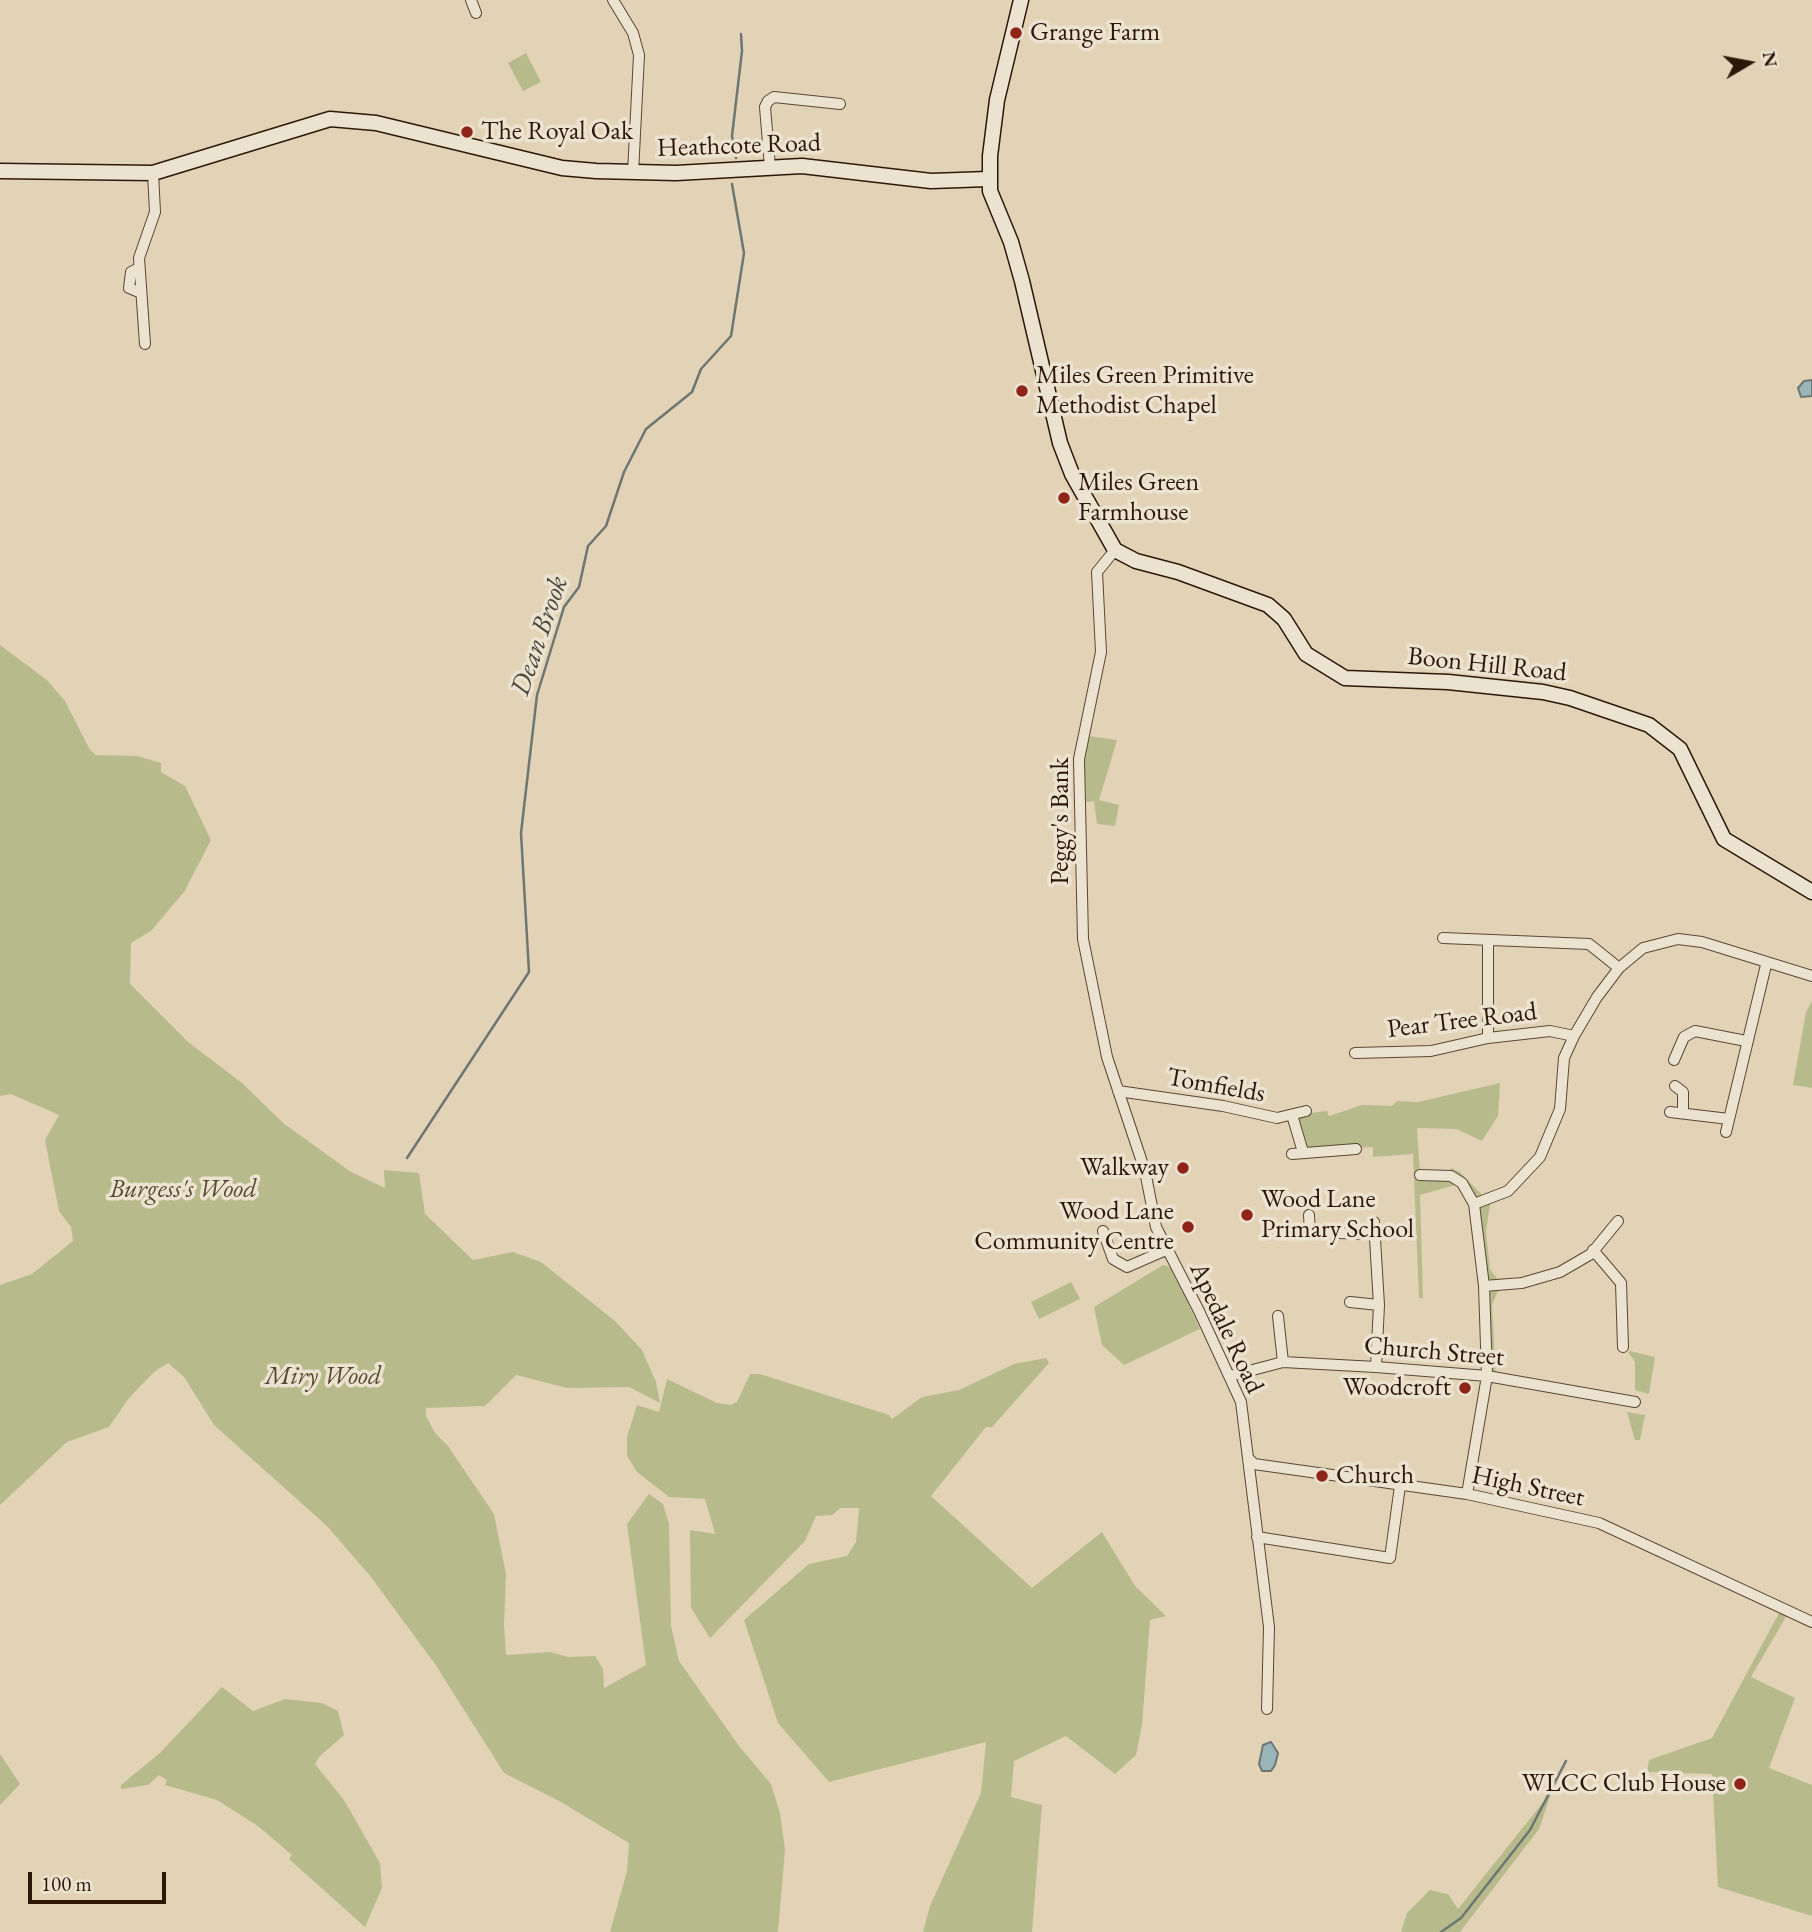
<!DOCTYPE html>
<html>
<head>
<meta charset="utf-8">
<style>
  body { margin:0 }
  #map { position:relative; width:1812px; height:1932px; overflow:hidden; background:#e2d3b7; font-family:"EB Garamond",serif }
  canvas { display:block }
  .north { position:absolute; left:1714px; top:28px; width:70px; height:70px; -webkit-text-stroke:5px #ece2d0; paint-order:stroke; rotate:80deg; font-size:19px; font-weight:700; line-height:28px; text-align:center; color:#2d1808 }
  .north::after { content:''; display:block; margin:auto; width:24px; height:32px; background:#2d1808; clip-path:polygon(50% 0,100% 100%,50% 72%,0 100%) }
  .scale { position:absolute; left:28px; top:1872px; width:138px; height:32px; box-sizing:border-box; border:4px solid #2d1808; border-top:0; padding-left:9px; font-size:21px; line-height:24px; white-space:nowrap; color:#2d1808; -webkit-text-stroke:5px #ece2d0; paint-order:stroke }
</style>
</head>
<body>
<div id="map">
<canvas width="1812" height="1932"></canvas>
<div class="north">N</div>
<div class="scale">100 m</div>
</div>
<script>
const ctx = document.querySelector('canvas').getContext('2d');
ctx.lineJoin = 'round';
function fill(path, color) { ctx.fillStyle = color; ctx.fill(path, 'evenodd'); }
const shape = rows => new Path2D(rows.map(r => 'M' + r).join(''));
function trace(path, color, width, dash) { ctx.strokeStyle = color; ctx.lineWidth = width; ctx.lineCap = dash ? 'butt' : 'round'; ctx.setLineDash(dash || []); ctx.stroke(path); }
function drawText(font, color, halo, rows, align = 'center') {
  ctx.font = font + ' "EB Garamond",serif'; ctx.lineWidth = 7; ctx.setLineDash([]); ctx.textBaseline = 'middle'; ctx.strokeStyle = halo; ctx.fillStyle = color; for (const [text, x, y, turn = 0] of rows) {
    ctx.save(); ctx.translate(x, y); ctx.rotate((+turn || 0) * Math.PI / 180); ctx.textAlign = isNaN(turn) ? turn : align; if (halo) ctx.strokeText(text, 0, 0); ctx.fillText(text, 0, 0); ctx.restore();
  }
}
fill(shape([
  [526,53,541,82,523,91,508,63],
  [0,645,47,680,65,701,90,750,96,755,137,756,161,763,161,772,185,786,211,840,184,892,151,931,131,943,130,984,188,1042,242,1083,283,1123,351,1172,385,1188,384,1170,419,1173,425,1214,473,1260,513,1252,541,1262,615,1321,642,1350,656,1382,660,1403,629,1387,567,1388,516,1375,485,1406,426,1408,426,1416,435,1433,448,1446,494,1514,506,1574,504,1626,506,1655,551,1652,568,1657,595,1656,603,1669,604,1688,646,1665,627,1524,649,1494,663,1504,669,1524,671,1626,679,1661,739,1746,771,1784,780,1813,785,1850,778,1932,610,1932,627,1871,629,1843,561,1802,504,1773,435,1664,371,1577,327,1526,214,1425,184,1377,168,1363,154,1372,129,1398,109,1427,67,1442,0,1505,0,1285,32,1274,73,1241,71,1227,59,1211,45,1140,59,1115,11,1094,0,1096],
  [1089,736,1117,740,1099,800,1119,805,1115,826,1097,824,1094,801,1086,802,1084,762],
  [1812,1001,1812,1088,1793,1085,1806,1012],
  [1500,1083,1498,1116,1482,1141,1456,1129,1417,1128,1420,1174,1450,1176,1451,1168,1460,1172,1486,1199,1491,1197,1486,1232,1490,1269,1501,1284,1492,1305,1496,1378,1487,1376,1474,1204,1462,1183,1420,1195,1423,1298,1419,1298,1413,1154,1373,1157,1373,1147,1303,1152,1292,1115,1327,1111,1329,1116,1362,1105,1392,1106,1397,1101,1418,1102],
  [1163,1265,1172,1268,1200,1329,1124,1365,1102,1345,1094,1307],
  [1071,1282,1080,1299,1039,1319,1031,1302],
  [1630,1351,1655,1357,1649,1394,1635,1390,1635,1362,1628,1352],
  [1046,1358,1049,1363,992,1427,986,1427,931,1496,1032,1588,1102,1532,1135,1586,1166,1616,1150,1620,1142,1725,1136,1755,1115,1774,1066,1736,1014,1761,1011,1797,1042,1805,1032,1932,923,1932,930,1906,981,1793,986,1742,829,1782,778,1723,744,1620,809,1564,847,1556,856,1542,859,1508,841,1508,832,1515,816,1516,805,1541,710,1638,691,1608,690,1530,715,1534,705,1499,669,1497,637,1472,627,1456,627,1437,637,1405,659,1412,667,1379,717,1403,731,1405,737,1402,750,1374,760,1374,889,1415,892,1419,922,1397,959,1390,1014,1364],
  [1627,1412,1645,1415,1640,1440,1635,1440],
  [1779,1613,1787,1615,1751,1677,1795,1698,1769,1768,1812,1785,1812,1916,1718,1887,1712,1774,1647,1772,1649,1760,1712,1738],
  [222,1687,253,1711,285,1699,322,1703,338,1711,344,1735,320,1756,315,1764,344,1800,380,1863,382,1888,365,1927,289,1859,292,1855,258,1826,217,1800,165,1785,167,1780,159,1775,148,1785,121,1789,121,1785,160,1753],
  [0,1754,20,1784,0,1805],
  [1552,1791,1539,1829,1460,1932,1401,1932,1407,1913,1430,1890,1448,1894,1458,1909]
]), '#b7bb8c');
const water = shape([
  [1812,380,1812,396,1801,397,1798,388,1804,381,1812,380],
  [1271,1742,1278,1753,1275,1765,1271,1771,1262,1771,1259,1764,1263,1745,1271,1742]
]);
fill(water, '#99b5b9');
trace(water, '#6e7672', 2);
trace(shape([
  [736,158,732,136,742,51,741,34],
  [407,1158,529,972,521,833,537,695,564,607,579,587,588,546,606,526,624,472,646,429,692,392,701,369,731,336,744,253,732,184],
  [1441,1932,1461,1918,1530,1830,1566,1761]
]), '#6e7672', 2.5);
const street = shape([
  [471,0,476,13],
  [613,0,633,33,639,55,633,173],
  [770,167,765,107,768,101,774,97,840,104],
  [139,268,131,272,129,288,141,293],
  [145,344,139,258,155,212,153,173],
  [1115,550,1097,572,1101,652,1079,759,1083,939,1107,1057,1145,1171,1156,1227,1199,1311,1241,1402,1269,1627,1267,1709],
  [1443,938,1589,944,1619,968],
  [1488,940,1488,1038],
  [1355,1053,1431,1051,1488,1038,1550,1031,1574,1036],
  [1674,1060,1684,1037,1695,1031,1746,1041],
  [1675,1086,1683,1092,1683,1113],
  [1118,1091,1223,1106,1277,1118,1306,1111],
  [1670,1112,1729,1119],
  [1292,1115,1303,1152],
  [1726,1132,1766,965],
  [1292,1154,1356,1149],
  [1420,1175,1451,1176,1462,1183,1474,1204,1484,1286,1487,1376,1467,1494],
  [1474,1204,1508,1191,1540,1157,1560,1109,1564,1058,1574,1036,1597,997,1619,968,1643,948,1678,939,1702,942,1812,976],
  [1309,1215,1310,1232],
  [1374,1222,1379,1305,1376,1367],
  [1103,1231,1113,1259,1127,1267,1166,1250],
  [1301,1232,1375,1234],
  [1593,1250,1621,1283,1623,1347],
  [1484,1286,1522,1283,1560,1272,1591,1254,1618,1221],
  [1350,1302,1379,1305],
  [1278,1316,1283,1362],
  [1230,1376,1283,1362,1376,1367,1487,1376,1635,1402],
  [1248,1458,1254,1464,1467,1494,1599,1523,1812,1622],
  [1257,1537,1390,1558,1400,1486]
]);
const secondary = shape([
  [1021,0,997,100,990,156,990,191,1011,242,1022,281,1060,443,1072,474,1115,550,1136,561,1178,572,1268,605,1284,619,1306,654,1345,678,1448,682,1543,692,1570,698,1649,725,1680,749,1724,839,1812,892],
  [0,171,153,173,330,119,376,123,562,168,596,171,676,173,802,166,931,181,988,179]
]);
trace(street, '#5a4734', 12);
trace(secondary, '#2d1808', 17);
trace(street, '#ece2d0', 10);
trace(secondary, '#ece2d0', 14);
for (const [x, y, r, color] of [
  [1016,33,7,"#8f2418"],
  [467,132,7,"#8f2418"],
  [1022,391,7,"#8f2418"],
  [1064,498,7,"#8f2418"],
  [1183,1168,7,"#8f2418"],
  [1247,1215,7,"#8f2418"],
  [1188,1227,7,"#8f2418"],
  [1465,1388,7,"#8f2418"],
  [1322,1476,7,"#8f2418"],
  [1740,1784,7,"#8f2418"]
]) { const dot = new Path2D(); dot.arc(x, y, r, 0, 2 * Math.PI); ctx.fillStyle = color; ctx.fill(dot); trace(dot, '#ece2d0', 2.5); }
drawText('26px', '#2d1808', '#ece2d0', [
  ["Grange Farm",1030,33],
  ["The Royal Oak",481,132],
  ["Miles Green Primitive",1036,376],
  ["Methodist Chapel",1036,406],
  ["Miles Green",1078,483],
  ["Farmhouse",1078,513],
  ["Walkway",1169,1168,"right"],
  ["Wood Lane",1261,1200],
  ["Primary School",1261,1230],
  ["Wood Lane",1174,1212,"right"],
  ["Community Centre",1174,1242,"right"],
  ["Woodcroft",1451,1388,"right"],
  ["Church",1336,1476],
  ["WLCC Club House",1726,1784,"right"]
], 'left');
drawText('26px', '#2d1808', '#ece2d0', [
  ["Heathcote Road",739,146,-2],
  ["Boon Hill Road",1487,665,6],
  ["Peggy's Bank",1061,821,-90],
  ["Pear Tree Road",1462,1021,-7],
  ["Tomfields",1216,1086,10],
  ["Apedale Road",1226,1328,65],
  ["Church Street",1434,1352,5],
  ["High Street",1528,1487,12]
]);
drawText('italic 26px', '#564930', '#ece2d0', [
  ["Burgess's Wood",183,1190],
  ["Miry Wood",323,1377]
]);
drawText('italic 28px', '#4d473d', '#ece2d0', [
  ["Dean Brook",540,636,-71]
]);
</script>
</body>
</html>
